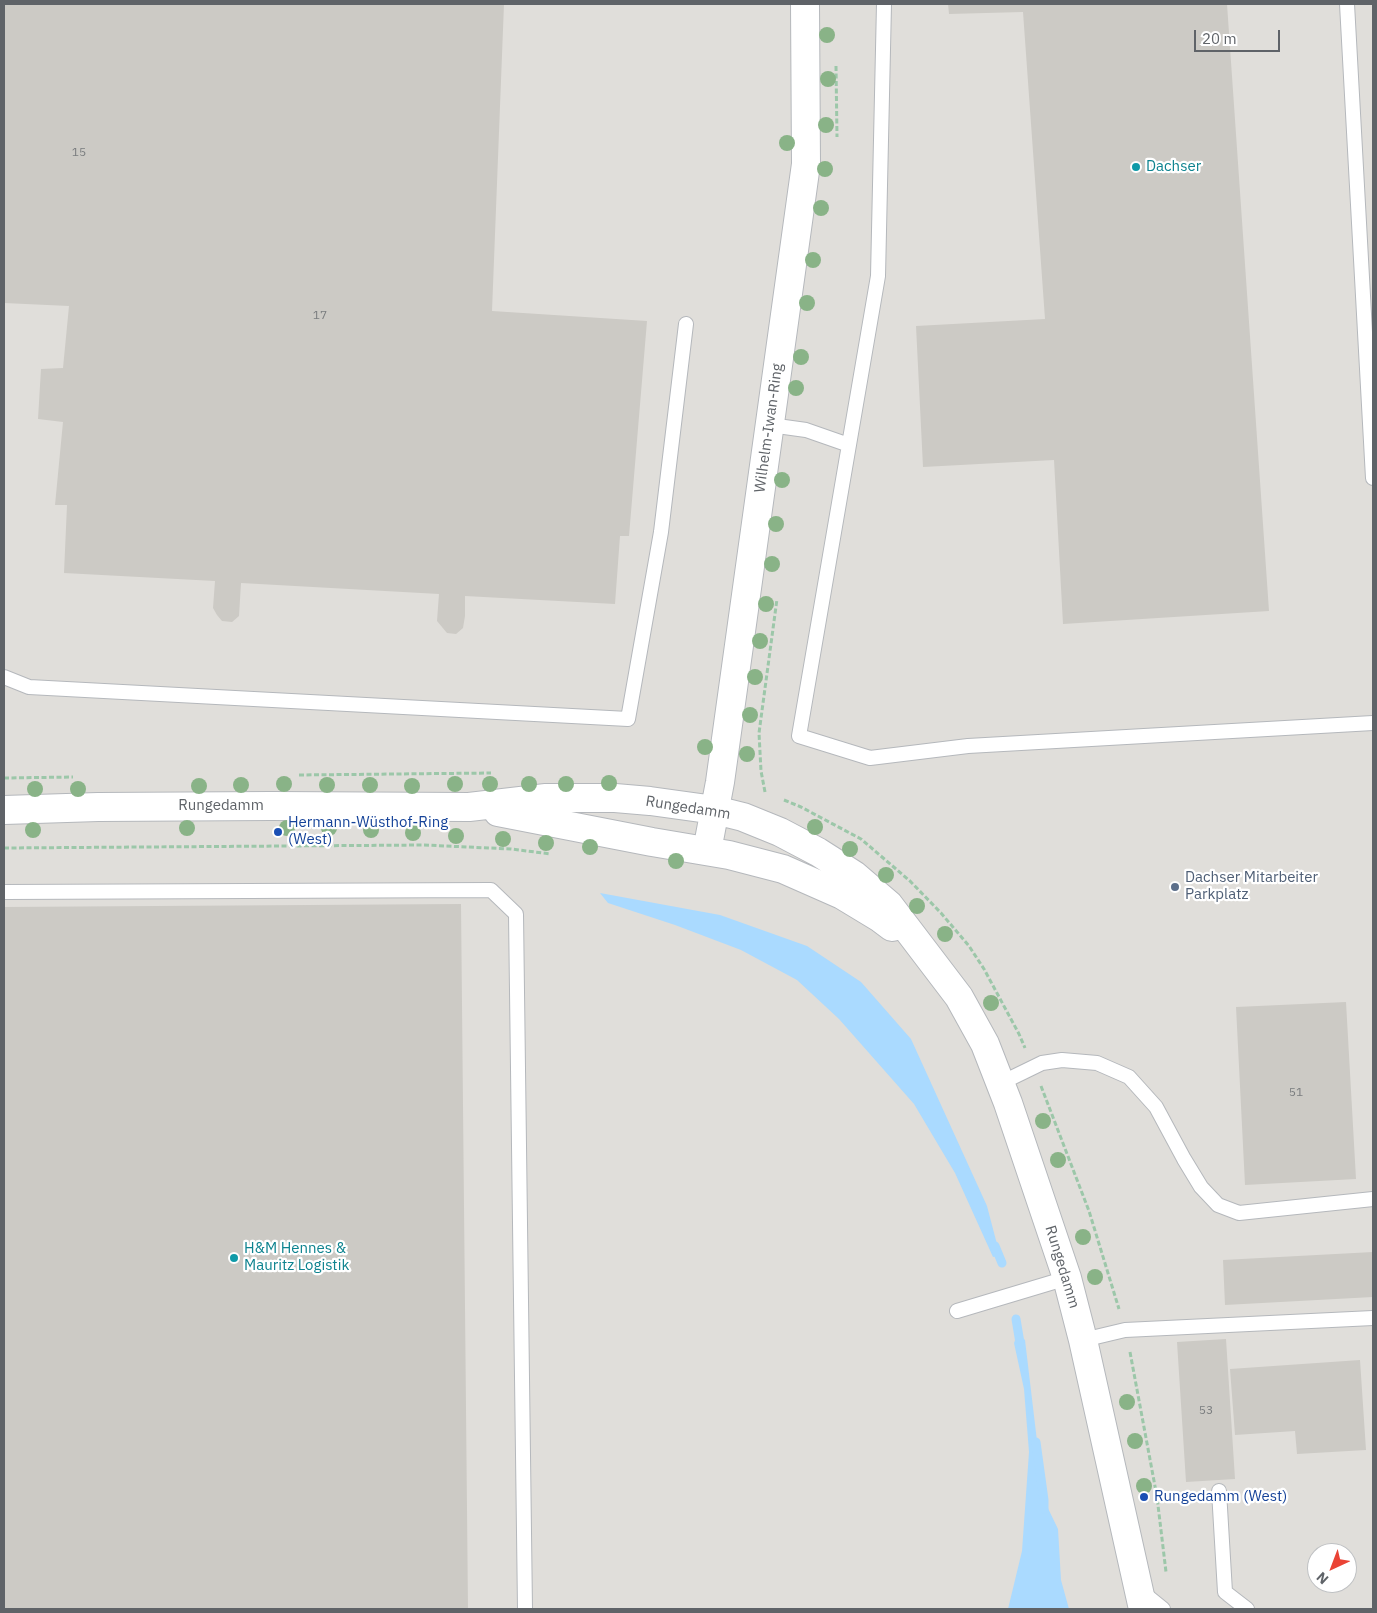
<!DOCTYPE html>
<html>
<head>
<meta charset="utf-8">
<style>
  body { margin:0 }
  #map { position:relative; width:1377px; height:1613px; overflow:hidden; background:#f1efe8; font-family:"IBM Plex Sans",sans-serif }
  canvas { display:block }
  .frame { position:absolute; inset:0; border:5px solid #5f6368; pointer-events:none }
  .north { position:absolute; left:1307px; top:1543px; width:50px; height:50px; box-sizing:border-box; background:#fff; border:1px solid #bfc1c3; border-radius:50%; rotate:223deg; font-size:14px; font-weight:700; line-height:20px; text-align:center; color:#5f6368 }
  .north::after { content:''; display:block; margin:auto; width:18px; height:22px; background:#ea4335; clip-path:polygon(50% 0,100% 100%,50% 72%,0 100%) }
  .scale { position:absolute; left:1194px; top:30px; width:86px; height:22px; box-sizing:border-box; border:2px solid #5f6368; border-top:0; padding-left:6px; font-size:15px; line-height:18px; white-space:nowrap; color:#5f6368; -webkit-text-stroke:4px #fff; paint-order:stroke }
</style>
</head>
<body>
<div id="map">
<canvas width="1377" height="1613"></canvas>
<div class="frame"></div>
<div class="north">N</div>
<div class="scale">20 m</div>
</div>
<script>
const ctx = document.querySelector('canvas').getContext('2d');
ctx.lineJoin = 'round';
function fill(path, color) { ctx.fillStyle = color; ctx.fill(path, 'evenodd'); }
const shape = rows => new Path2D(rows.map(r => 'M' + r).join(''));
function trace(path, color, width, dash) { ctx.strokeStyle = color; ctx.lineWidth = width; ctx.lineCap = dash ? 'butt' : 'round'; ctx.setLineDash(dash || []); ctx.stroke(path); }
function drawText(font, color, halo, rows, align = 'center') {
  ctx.font = font + ' "IBM Plex Sans",sans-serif'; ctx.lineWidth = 4.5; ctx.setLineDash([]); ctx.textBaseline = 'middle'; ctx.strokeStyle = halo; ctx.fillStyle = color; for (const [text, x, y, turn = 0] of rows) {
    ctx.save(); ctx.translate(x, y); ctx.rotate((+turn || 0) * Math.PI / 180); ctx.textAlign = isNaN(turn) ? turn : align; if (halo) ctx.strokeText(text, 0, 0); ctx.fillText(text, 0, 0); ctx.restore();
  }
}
fill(shape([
  [4,4,1373,4,1373,1609,4,1609],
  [1317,1553,1347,1553,1347,1583,1317,1583]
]), '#e0deda');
fill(shape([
  [600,893,720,915,807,946,861,982,911,1039,987,1206,998,1248,999,1256,993,1257,955,1173,914,1104,839,1019,797,980,741,950,675,925,608,903],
  [1018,1333,1025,1340,1044,1500,1058,1529,1061,1580,1069,1609,1008,1609,1022,1551,1029,1452,1024,1389,1014,1343]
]), '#aadaff');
trace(shape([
  [995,1246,1002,1263],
  [1016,1319,1020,1343],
  [1036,1442,1044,1500,1044,1509]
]), '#aadaff', 9);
fill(shape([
  [4,4,504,4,492,311,647,321,629,536,620,536,615,604,465,596,465,616,463,628,456,634,447,633,437,621,439,594,241,583,239,616,232,622,222,621,217,615,213,608,215,581,64,573,67,505,55,505,63,422,38,419,41,369,63,368,69,306,4,303],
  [948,4,1227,4,1269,611,1063,624,1054,460,923,467,916,326,1045,319,1023,12,949,14],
  [461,904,468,1609,4,1609,4,907],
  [1346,1002,1356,1179,1245,1185,1236,1007],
  [1373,1252,1373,1297,1225,1305,1223,1260],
  [1226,1339,1235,1479,1186,1482,1177,1342],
  [1360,1360,1366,1450,1297,1454,1295,1431,1235,1435,1230,1369]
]), '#cccac5');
const lane = shape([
  [884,4,878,276,799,736,870,758,968,746,1373,723],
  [1347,4,1373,478],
  [770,425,806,430,849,445],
  [4,677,29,687,628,719,661,532,686,324],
  [4,892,491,890,516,914,525,1609],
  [1001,1083,1042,1063,1062,1060,1097,1063,1129,1077,1156,1107,1184,1159,1201,1187,1218,1205,1239,1213,1373,1199],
  [957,1311,1067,1278],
  [1083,1340,1125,1330,1373,1318],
  [1219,1491,1225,1592,1247,1609],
  [1142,1592,1163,1609]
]);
const street = shape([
  [4,810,98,807,271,806,469,807,546,798,615,798,650,801,715,810,743,817,780,832,818,852,854,875,889,905,959,997,985,1044,1008,1103,1067,1278,1083,1340,1143,1609],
  [498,812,652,842,729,855,783,869,842,895,880,918,892,927],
  [707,851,720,782,806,164,805,4]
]);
trace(lane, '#b5b8bc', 16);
trace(street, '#b5b8bc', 30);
trace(shape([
  [836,66,837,137],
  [299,775,491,773],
  [4,778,73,777],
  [765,792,761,771,759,733,777,599],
  [784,800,801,807,861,839,910,881,941,913,969,946,984,969,1019,1034,1025,1048],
  [4,848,424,845,511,849,551,854],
  [1041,1086,1089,1211,1119,1309],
  [1130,1352,1157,1497,1166,1572]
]), '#9cc7a9', 3, [5, 2.5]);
trace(lane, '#fff', 14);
trace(street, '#fff', 28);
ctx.fillStyle = '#89b387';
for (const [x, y] of [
  [827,35],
  [828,79],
  [826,125],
  [787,143],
  [825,169],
  [821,208],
  [813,260],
  [807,303],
  [801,357],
  [796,388],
  [782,480],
  [776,524],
  [772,564],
  [766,604],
  [760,641],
  [755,677],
  [750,715],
  [705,747],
  [747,754],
  [609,783],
  [284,784],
  [455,784],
  [490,784],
  [529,784],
  [566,784],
  [241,785],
  [327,785],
  [370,785],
  [199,786],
  [412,786],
  [35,789],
  [78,789],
  [815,827],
  [187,828],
  [287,828],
  [329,828],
  [33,830],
  [371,830],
  [413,833],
  [456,836],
  [503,839],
  [546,843],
  [590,847],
  [850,849],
  [676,861],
  [886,875],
  [917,906],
  [945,934],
  [991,1003],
  [1043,1121],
  [1058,1160],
  [1083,1237],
  [1095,1277],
  [1127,1402],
  [1135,1441],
  [1144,1486]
]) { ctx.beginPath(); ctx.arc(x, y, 8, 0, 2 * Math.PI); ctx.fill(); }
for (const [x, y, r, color] of [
  [1136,167,5,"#0f9aa8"],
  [278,832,5,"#1a4fb4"],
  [1175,887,5,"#5c6f8a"],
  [234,1258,5,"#0f9aa8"],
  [1144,1497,5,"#1a4fb4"]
]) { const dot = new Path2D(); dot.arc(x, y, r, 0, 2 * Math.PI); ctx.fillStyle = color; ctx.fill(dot); trace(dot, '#fff', 2); }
drawText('12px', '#7a7d7f', null, [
  ["15",79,153],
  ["17",320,316],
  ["51",1296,1093],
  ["53",1206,1411]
]);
drawText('15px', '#0d838f', '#fff', [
  ["Dachser",1146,167],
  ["H&M Hennes &",244,1249],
  ["Mauritz Logistik",244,1266]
], 'left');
drawText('15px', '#5f6368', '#fff', [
  ["Wilhelm-Iwan-Ring",769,428,-82],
  ["Rungedamm",221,806],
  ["Rungedamm",688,808,9],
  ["Rungedamm",1062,1267,73]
]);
drawText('15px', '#164399', '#fff', [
  ["Hermann-Wüsthof-Ring",288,823],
  ["(West)",288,840],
  ["Rungedamm (West)",1154,1497]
], 'left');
drawText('15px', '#4e5e75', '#fff', [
  ["Dachser Mitarbeiter",1185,878],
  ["Parkplatz",1185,895]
], 'left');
</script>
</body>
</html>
